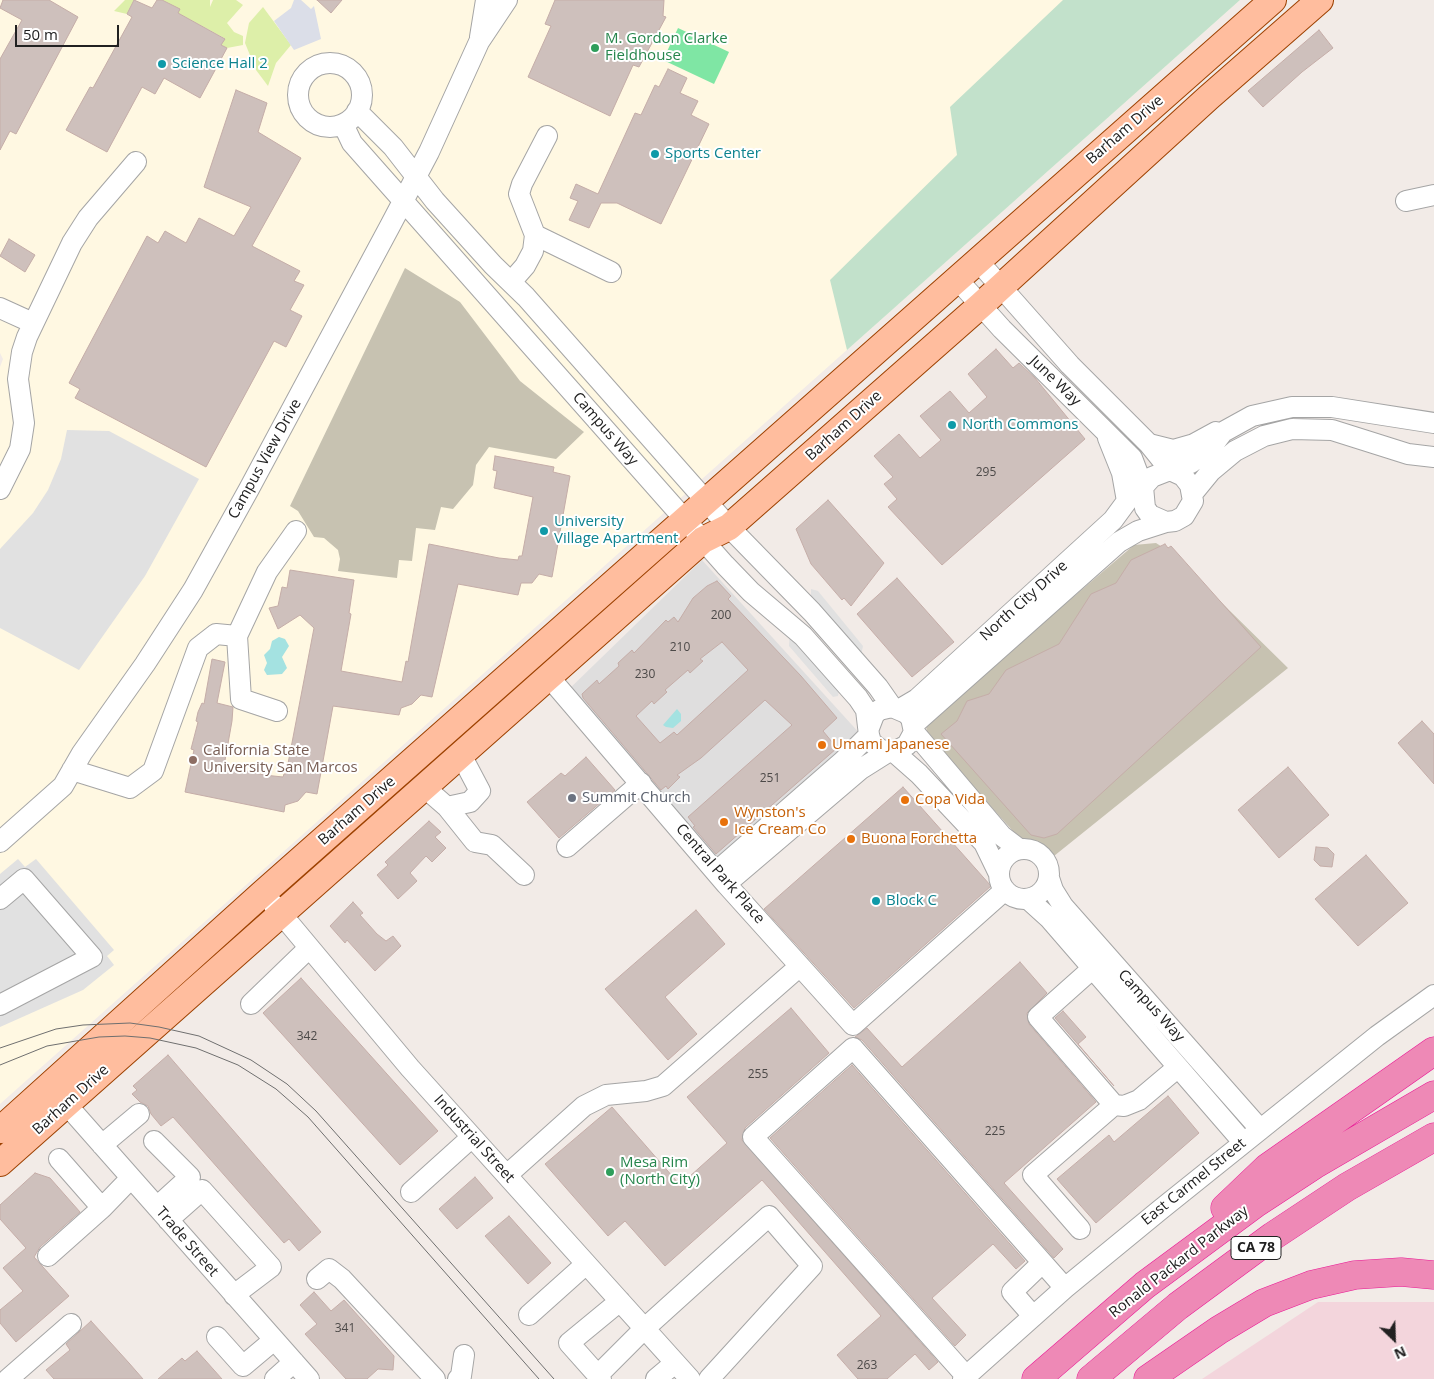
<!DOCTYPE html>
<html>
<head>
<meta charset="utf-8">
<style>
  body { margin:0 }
  #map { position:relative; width:1434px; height:1379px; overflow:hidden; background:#f2ebe7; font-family:"Open Sans",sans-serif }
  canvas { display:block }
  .north { position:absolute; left:1369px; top:1314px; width:50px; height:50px; -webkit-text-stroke:4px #fff; paint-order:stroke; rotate:156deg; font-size:14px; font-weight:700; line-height:20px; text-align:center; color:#212121 }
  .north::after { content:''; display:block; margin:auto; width:18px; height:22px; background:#212121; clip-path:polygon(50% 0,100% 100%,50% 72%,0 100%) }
  .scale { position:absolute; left:15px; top:25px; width:104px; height:22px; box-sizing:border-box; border:2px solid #212121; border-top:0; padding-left:6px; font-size:15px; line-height:18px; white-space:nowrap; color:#212121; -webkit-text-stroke:4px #fff; paint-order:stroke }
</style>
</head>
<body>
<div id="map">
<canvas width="1434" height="1379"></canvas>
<div class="north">N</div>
<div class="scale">50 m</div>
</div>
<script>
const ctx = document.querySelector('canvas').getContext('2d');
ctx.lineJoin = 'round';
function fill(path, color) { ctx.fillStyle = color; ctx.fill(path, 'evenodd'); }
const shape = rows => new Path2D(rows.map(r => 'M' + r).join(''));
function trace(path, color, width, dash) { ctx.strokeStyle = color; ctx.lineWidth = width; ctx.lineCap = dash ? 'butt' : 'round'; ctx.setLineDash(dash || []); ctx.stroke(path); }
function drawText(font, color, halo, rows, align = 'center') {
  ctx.font = font + ' "Open Sans",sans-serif'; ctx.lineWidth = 4; ctx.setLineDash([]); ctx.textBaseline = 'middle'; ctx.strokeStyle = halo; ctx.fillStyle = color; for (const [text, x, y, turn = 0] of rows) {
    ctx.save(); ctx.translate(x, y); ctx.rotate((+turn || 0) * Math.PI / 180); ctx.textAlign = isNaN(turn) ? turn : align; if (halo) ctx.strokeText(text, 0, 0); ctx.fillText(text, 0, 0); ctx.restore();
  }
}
fill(shape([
  [702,560,862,736,713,867,564,694]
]), '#dfdede');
fill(shape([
  [1318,1302,1434,1302,1434,1379,1202,1379]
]), '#f3d5dc');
fill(shape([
  [0,0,1240,0,0,1104,0,367,3,359,0,353]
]), '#fff8e2');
fill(shape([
  [405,268,460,302,520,381,584,432,556,459,489,447,476,465,473,485,453,509,441,507,435,530,416,528,412,561,399,560,397,578,338,571,340,559,338,550,324,538,314,537,298,511,290,506],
  [1156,543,1170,552,1288,668,1054,856,1042,846,1022,841,927,736,926,723,1134,545]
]), '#c7c2b1');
fill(shape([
  [125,0,134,0,127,14,114,11],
  [162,0,210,0,210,7,213,0,236,0,243,5,227,23,234,32,243,36,243,45,227,48,221,45,224,38,178,13,179,9],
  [263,7,291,45,276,63,268,86,256,70,245,43,249,23]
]), '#ddefa9');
fill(shape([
  [1063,0,1240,0,847,350,830,280,957,155,950,107]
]), '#c2e1cb');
fill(shape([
  [678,28,729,52,714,84,663,60]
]), '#7fe6a4');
fill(shape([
  [67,430,109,431,199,479,145,576,79,670,0,628,0,549,33,513,48,490,61,459],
  [811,589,818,591,863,646,860,660,811,602],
  [790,629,840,685,838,696,833,697,789,646],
  [18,859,25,867,36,859,114,950,107,956,114,965,83,990,0,1027,0,874]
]), '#e1e1e1');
fill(shape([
  [294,0,301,0,311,9,314,6,321,39,294,50,274,21,291,8]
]), '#dbdee8');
fill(shape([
  [279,637,285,639,289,646,282,657,287,668,282,674,267,675,264,670,267,663,264,655,270,649,272,641],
  [677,709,681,714,681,721,673,728,666,727,663,725]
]), '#a4e2e1');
const building = shape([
  [3,0,49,0,78,17,16,134,10,131,0,150,0,59,22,20,0,8,3,0],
  [134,0,152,8,157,0,162,0,180,9,178,13,225,39,221,45,227,48,200,98,164,78,155,94,142,87,107,152,66,130,90,87,93,88,132,17,127,14,134,0],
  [317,0,342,0,331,13,317,0],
  [555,0,664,0,663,16,666,17,639,67,633,65,610,116,528,77,551,26,545,24,555,0],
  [1319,30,1333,48,1302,72,1263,107,1248,91,1319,30],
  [668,69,687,78,680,93,698,101,691,115,709,124,661,224,617,203,601,203,589,228,569,220,578,201,570,198,576,184,598,194,635,113,641,115,655,85,659,87,668,69],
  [236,90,267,103,258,132,301,158,252,246,300,271,294,281,304,285,290,310,302,316,286,347,274,341,206,467,75,398,80,389,69,383,147,236,158,243,165,231,186,243,199,218,234,236,251,207,204,187,236,90],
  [9,239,35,255,25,272,0,256,9,239],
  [996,349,1013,368,1019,363,1035,378,1085,439,942,565,888,507,897,499,884,484,893,477,874,456,899,434,920,458,941,440,920,416,950,391,969,413,987,397,968,374,996,349],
  [495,456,554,467,553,472,570,476,552,577,539,574,532,583,521,583,518,595,458,584,432,697,421,695,412,704,401,708,399,715,333,706,317,794,306,792,298,801,285,805,284,812,185,792,194,750,191,749,198,722,196,721,198,712,202,703,204,704,212,659,225,662,217,703,233,707,232,721,224,766,264,775,283,777,284,774,286,774,314,628,300,615,278,629,269,608,278,606,282,587,287,588,290,570,354,580,349,613,351,614,341,671,402,682,406,661,408,662,429,544,499,558,518,560,519,556,522,556,533,497,494,488,497,471,493,470,495,456],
  [828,500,884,563,851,606,844,598,842,600,811,564,796,529,828,500],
  [1165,544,1168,548,1171,546,1261,647,1057,834,1044,838,1031,835,941,734,957,721,967,701,989,694,1006,670,1059,644,1091,594,1116,583,1131,560,1165,544],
  [897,578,954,642,912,677,857,614,897,578],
  [717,581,731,596,728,599,801,676,837,718,823,731,837,748,716,854,693,827,695,826,688,817,792,725,765,700,701,758,677,775,680,777,668,789,666,786,661,790,583,698,582,694,597,680,599,684,619,666,618,663,632,650,634,653,666,620,668,622,674,617,678,622,693,598,707,586,717,581],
  [722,642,748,670,677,735,674,732,660,743,636,716,652,701,654,704,667,692,665,690,688,670,690,673,703,661,700,659,722,642],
  [1422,721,1434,734,1434,784,1398,743,1422,721],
  [586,757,615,790,559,838,527,802,561,773,565,776,586,757],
  [1288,767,1329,815,1279,858,1238,810,1288,767],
  [903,787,991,886,854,1008,764,909,903,787],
  [429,821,441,832,435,837,446,848,432,862,426,856,410,873,417,881,398,899,377,875,388,865,385,862,429,821],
  [1316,847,1328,848,1334,854,1332,867,1320,866,1314,860,1316,847],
  [1366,855,1408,903,1358,946,1315,899,1366,855],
  [353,902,363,913,360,915,377,934,386,941,393,936,401,946,375,971,347,940,345,943,330,926,353,902],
  [696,910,725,944,665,997,697,1034,668,1060,605,989,696,910],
  [1020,962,1047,993,1027,1013,1029,1024,1096,1102,1004,1183,1063,1249,1054,1258,862,1040,855,1037,867,1028,902,1067,1020,962],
  [301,978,438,1131,400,1165,263,1013,301,978],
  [791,1008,829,1053,745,1128,742,1140,938,1362,929,1370,915,1354,887,1379,858,1379,837,1355,881,1316,762,1180,665,1266,625,1221,608,1236,545,1164,612,1107,680,1185,727,1143,687,1097,791,1008],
  [1063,1011,1086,1037,1078,1044,1114,1086,1055,1018,1063,1011],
  [168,1055,321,1232,299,1251,289,1239,284,1243,173,1117,161,1126,151,1114,148,1106,140,1102,132,1094,137,1090,133,1086,168,1055],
  [852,1065,1025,1261,1016,1269,993,1244,932,1298,966,1335,955,1346,770,1138,852,1065],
  [1168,1096,1199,1133,1096,1223,1057,1179,1109,1135,1114,1142,1168,1096],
  [35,1173,50,1178,80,1212,40,1247,34,1257,69,1296,16,1342,0,1323,0,1310,23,1291,3,1268,26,1248,0,1219,0,1205,35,1173],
  [475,1177,493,1198,457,1229,439,1209,475,1177],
  [509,1216,551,1263,528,1284,485,1236,509,1216],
  [314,1292,331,1311,344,1300,394,1356,393,1370,378,1369,367,1379,346,1379,305,1334,317,1324,300,1305,314,1292],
  [91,1321,129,1363,143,1379,54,1379,46,1370,70,1350,66,1344,91,1321],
  [197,1351,222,1379,158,1379,182,1358,185,1361,197,1351]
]);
fill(building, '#cec0bc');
trace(building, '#c5ada8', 1);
const minor = shape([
  [480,37,486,0],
  '298 95a32 32 0 1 1 64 0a32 32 0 1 1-64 0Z',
  [357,111,393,147,435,201,493,265,526,297,729,527,812,612,878,687,892,707],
  [343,124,352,143,725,565,751,592,803,636,858,698,866,710,869,735,871,742,881,750,894,752,907,745,914,732,911,718,906,713,892,707,879,710,874,715,869,728],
  [1406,201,1434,195],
  [535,235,611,272],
  [978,261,1070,365,1149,444,1170,470,1191,463,1210,449,1223,432,1252,416,1292,407,1332,407,1434,423],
  [511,282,525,266,533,251,535,235,519,194,522,184,547,136],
  [0,308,33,323],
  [1108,438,1122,473,1127,501],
  [1149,444,1173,450,1194,444,1216,432],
  [1170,470,1183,476,1190,485,1193,501,1184,516,1175,521,1166,522,1150,515,1145,508,1143,487,1152,477,1170,470],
  [0,489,20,449,24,423,18,379,22,352,27,337,72,243,88,218,136,162],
  [1193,493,1211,471,1235,451,1264,436,1292,429,1332,430,1408,454,1434,457],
  [549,677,726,884,853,1025,1005,890],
  [900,709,917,699,1113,520,1127,501,1143,487,1132,458,1002,329,957,279],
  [277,711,241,699,237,636,267,572,296,531],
  [913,725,1119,542,1138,531,1166,522],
  [914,732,1002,836,1019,849],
  [894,752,919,774,984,843,999,874],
  [72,770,130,788,153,771,198,648,216,634,237,636],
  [424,787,447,807,470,802,480,791,461,755],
  [447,807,475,842,492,845,524,875],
  [0,842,63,786,82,753,145,664,193,590,249,489,390,226,429,152,479,42,507,0],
  [567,847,641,783],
  '999 874a25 25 0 1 1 50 0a25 25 0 1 1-50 0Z',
  [717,871,843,761,869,735],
  [1049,878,1053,890,1063,906,1260,1129],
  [726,884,861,769,888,752],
  [0,899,24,879,92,957,0,1005],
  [1028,899,1049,918,1243,1142],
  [273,904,410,1068,690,1379],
  [1098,956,1093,968,1038,1017,1114,1105,1124,1106,1139,1100,1177,1068],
  [251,1004,309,948],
  [66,1104,309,1379],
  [154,1141,190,1177,157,1207],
  [102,1145,139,1114],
  [507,1175,584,1106,606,1095,646,1091,663,1086,800,966],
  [411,1192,472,1137],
  [102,1208,131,1178],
  [168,1220,202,1190,271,1267,234,1295],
  [1080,1229,1033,1175,1114,1105],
  [48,1256,102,1208,59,1159],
  [317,1279,329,1269,342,1279,435,1379],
  [529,1315,586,1264],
  [1033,1316,1012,1292,1042,1263],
  [217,1337,243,1366,274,1340],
  [598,1375,644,1329,769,1216,812,1266,709,1379],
  [966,1376,753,1137,853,1048,1065,1288],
  [8,1379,71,1324],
  [275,1379,294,1362],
  [458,1379,461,1376,464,1355],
  [601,1379,569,1343,620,1301],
  [656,1379,675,1363],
  [963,1379,1065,1288,1160,1210,1377,1036,1434,995]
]);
const major = shape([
  [0,1130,263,893,1273,0],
  [0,1163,703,540,729,527,981,305,1208,98,1320,0]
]);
const highway = shape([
  [1225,1208,1267,1168,1434,1051],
  [1036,1379,1145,1285,1256,1203,1314,1165,1434,1095],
  [1091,1379,1178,1306,1273,1236,1347,1187,1434,1137],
  [1148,1379,1219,1330,1264,1303,1311,1285,1355,1275,1401,1272,1434,1275]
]);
trace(minor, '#a5a5a5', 22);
trace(major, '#9d4100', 28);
trace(highway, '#e91a96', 29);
trace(minor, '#fff', 20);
trace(major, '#ffbd9e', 26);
trace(highway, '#ee89b6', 28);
trace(shape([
  [0,1048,56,1029,83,1025,130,1023,159,1027,199,1036,251,1060,287,1084,316,1111,554,1379],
  [0,1065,47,1046,99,1037,125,1036,150,1038,196,1048,238,1065,276,1089,308,1117,539,1379]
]), '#6f6f6f', 1);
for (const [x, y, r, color] of [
  [595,48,5,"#2e9e5b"],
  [162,64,5,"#0f9aa8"],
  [655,154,5,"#0f9aa8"],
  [952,425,5,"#0f9aa8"],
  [544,531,5,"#0f9aa8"],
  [822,745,5,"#e8710a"],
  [193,760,5,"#8d6e63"],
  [572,798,5,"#6b7280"],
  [905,800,5,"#e8710a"],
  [724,822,5,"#e8710a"],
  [851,839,5,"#e8710a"],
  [876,901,5,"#0f9aa8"],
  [610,1172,5,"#2e9e5b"]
]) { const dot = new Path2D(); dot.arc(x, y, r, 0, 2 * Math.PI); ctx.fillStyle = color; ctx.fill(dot); trace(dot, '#fff', 2); }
drawText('12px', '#4c4948', null, [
  ["295",986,473],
  ["200",721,616],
  ["210",680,648],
  ["230",645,675],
  ["251",770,779],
  ["342",307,1037],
  ["255",758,1075],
  ["225",995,1132],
  ["341",345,1329],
  ["263",867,1366]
]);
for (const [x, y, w] of [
  [1256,1248,50]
]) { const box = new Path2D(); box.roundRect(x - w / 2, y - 11.5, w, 23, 4); ctx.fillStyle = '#fff'; ctx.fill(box); trace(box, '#212121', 1); }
drawText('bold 14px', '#212121', null, [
  ["CA 78",1256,1248]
]);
drawText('15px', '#27864d', '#fff', [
  ["M. Gordon Clarke",605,39],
  ["Fieldhouse",605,56],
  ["Mesa Rim",620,1163],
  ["(North City)",620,1180]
], 'left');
drawText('15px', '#0d838f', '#fff', [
  ["Science Hall 2",172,64],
  ["Sports Center",665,154],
  ["North Commons",962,425],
  ["University",554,522],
  ["Village Apartment",554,539],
  ["Block C",886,901]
], 'left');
drawText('15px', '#212121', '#fff', [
  ["Barham Drive",1125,130,-41],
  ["June Way",1055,381,44],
  ["Barham Drive",844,426,-42],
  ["Campus Way",605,429,49],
  ["Campus View Drive",265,459,-61],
  ["North City Drive",1024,601,-42],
  ["Barham Drive",357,811,-41],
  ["Central Park Place",720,874,49],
  ["Campus Way",1151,1006,48],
  ["Barham Drive",71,1100,-42],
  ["Industrial Street",474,1139,48],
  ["East Carmel Street",1194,1182,-39],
  ["Trade Street",187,1242,49],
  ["Ronald Packard Parkway",1179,1262,-38]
]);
drawText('15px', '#c56008', '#fff', [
  ["Umami Japanese",832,745],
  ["Copa Vida",915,800],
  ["Wynston's",734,813],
  ["Ice Cream Co",734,830],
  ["Buona Forchetta",861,839]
], 'left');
drawText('15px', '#785e54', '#fff', [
  ["California State",203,751],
  ["University San Marcos",203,768]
], 'left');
drawText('15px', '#5b616d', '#fff', [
  ["Summit Church",582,798]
], 'left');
</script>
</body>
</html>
